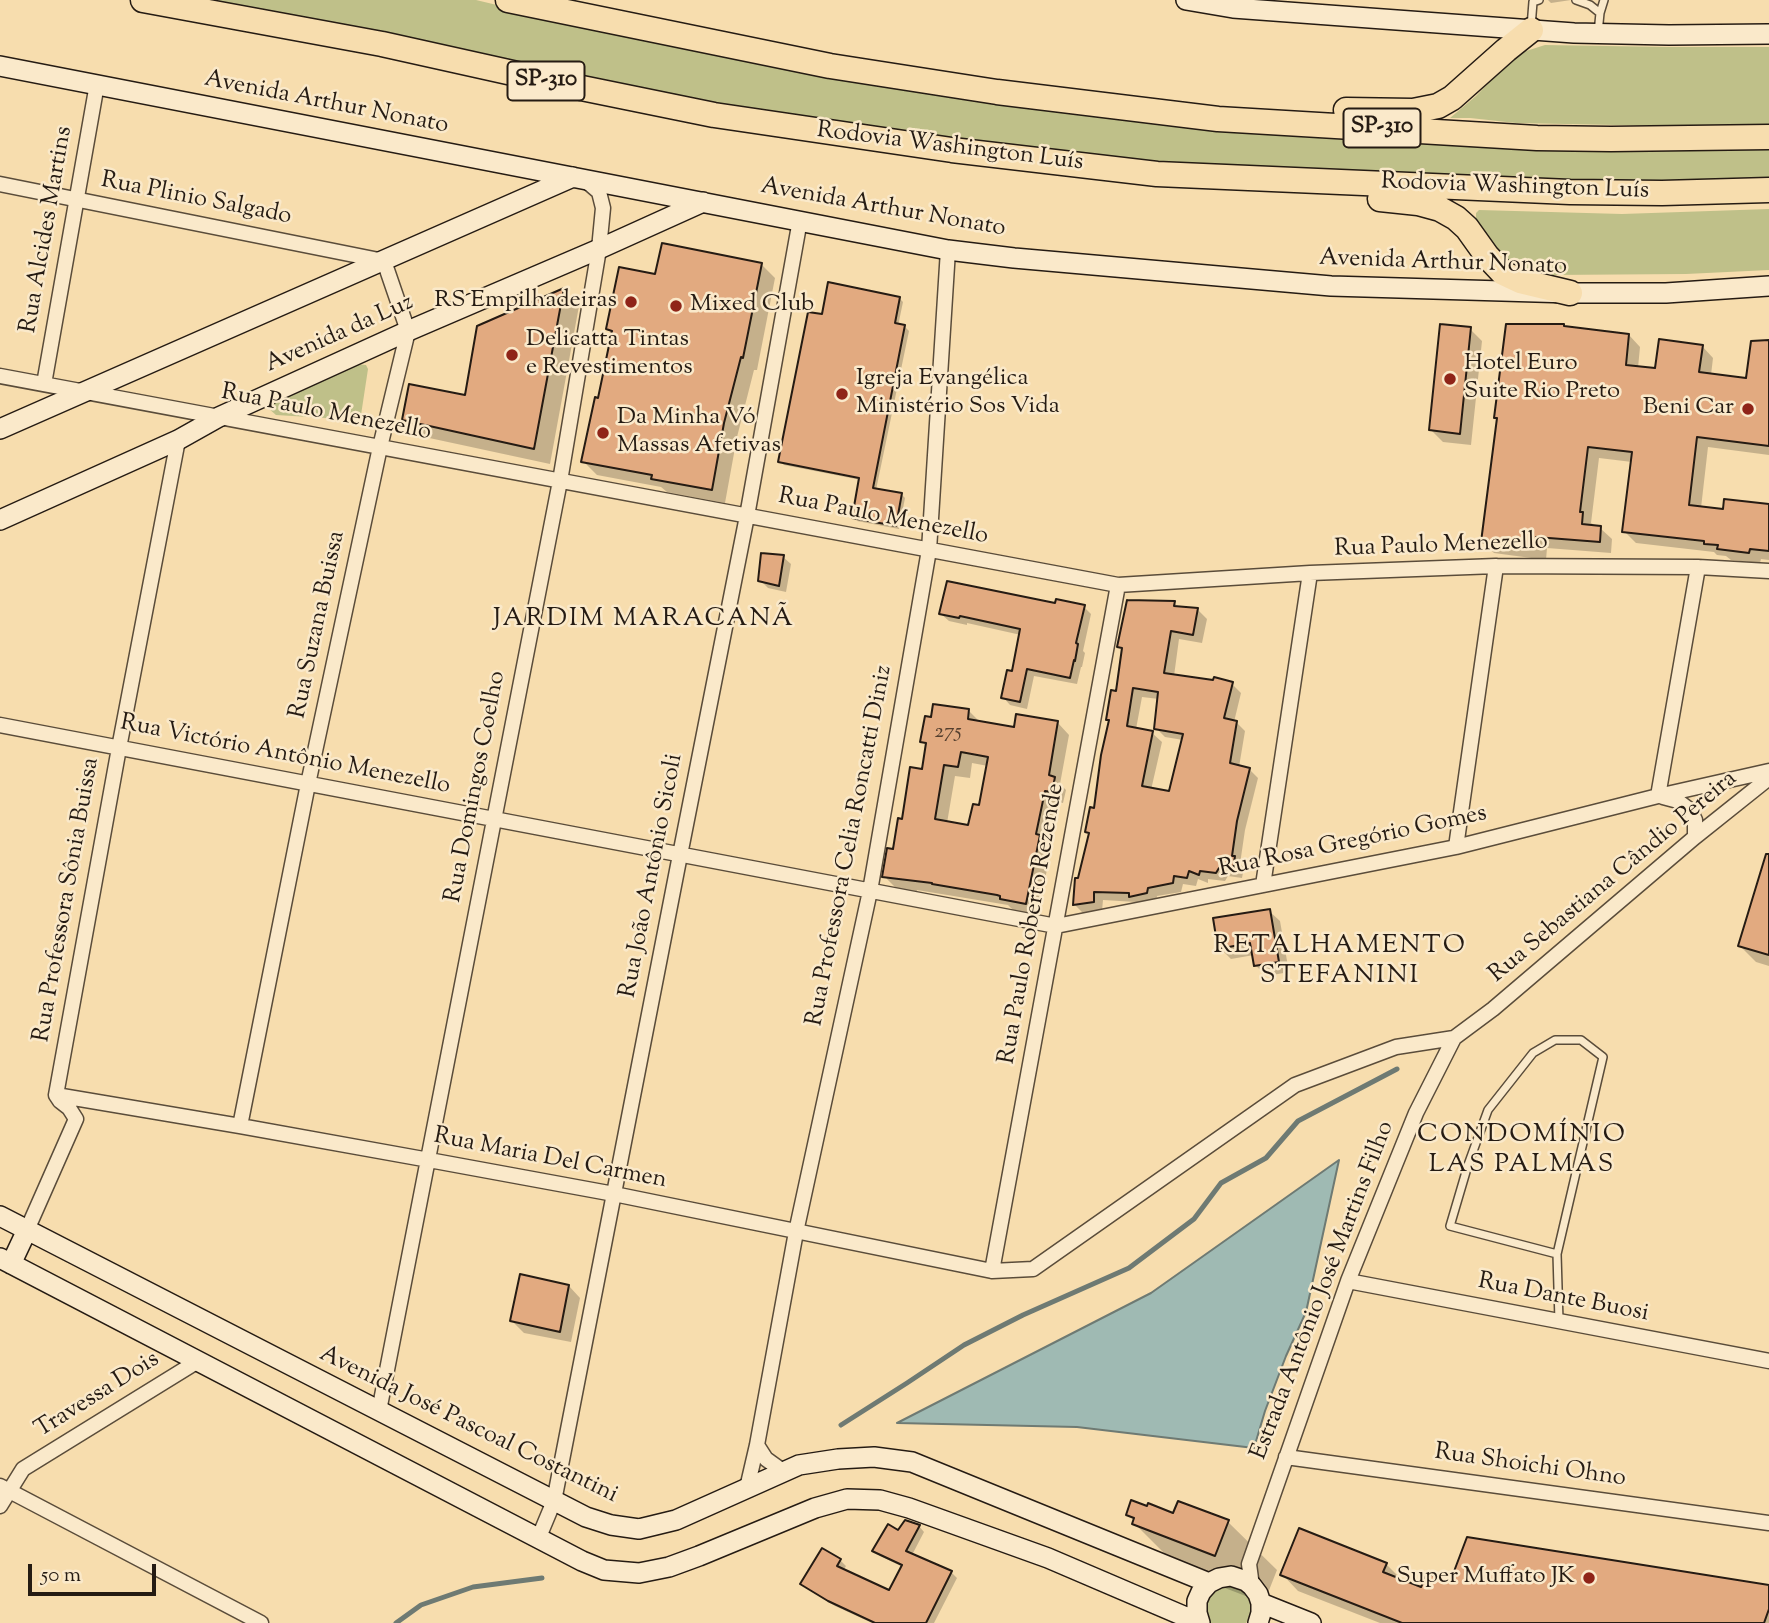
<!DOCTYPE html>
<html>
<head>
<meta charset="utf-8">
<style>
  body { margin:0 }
  #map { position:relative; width:1769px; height:1623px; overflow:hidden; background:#f7ddae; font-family:"Sorts Mill Goudy",serif }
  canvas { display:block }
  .scale { position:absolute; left:28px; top:1564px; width:128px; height:32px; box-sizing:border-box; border:4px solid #251b13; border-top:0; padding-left:9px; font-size:21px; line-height:24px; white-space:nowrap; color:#251b13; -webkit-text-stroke:5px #fae9ca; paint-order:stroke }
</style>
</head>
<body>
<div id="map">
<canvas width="1769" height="1623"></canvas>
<div class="scale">50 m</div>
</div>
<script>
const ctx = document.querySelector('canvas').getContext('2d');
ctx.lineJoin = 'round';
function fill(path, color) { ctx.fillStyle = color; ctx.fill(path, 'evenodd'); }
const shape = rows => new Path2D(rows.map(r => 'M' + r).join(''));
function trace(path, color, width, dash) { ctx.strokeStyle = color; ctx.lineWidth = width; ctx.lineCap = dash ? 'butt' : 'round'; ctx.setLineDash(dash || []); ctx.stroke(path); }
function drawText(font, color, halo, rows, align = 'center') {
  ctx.font = font + ' "Sorts Mill Goudy",serif'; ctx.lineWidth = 5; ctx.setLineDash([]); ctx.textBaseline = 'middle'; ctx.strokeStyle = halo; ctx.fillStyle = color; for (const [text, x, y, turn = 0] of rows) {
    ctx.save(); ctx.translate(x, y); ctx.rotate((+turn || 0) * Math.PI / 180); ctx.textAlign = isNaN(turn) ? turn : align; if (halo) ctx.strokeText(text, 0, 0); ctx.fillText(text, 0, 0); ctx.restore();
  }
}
fill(shape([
  [199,0,476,0,618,34,887,84,1769,146,1769,180,1582,184,1158,164,780,116],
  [1545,45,1667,47,1769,47,1769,124,1666,126,1516,123,1470,118,1450,118,1476,96,1498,73,1504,65,1523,52],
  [1769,209,1769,270,1686,274,1549,275,1528,273,1504,262,1476,221,1476,213,1479,210,1622,214],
  [356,364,366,365,368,369,361,415,359,420,276,415,268,408,275,402],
  [1223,1586,1231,1586,1239,1589,1246,1594,1250,1601,1251,1610,1249,1618,1246,1623,1211,1623,1208,1620,1205,1612,1206,1603,1209,1596,1215,1590]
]), '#bfc089');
const water = shape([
  [1339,1160,1306,1312,1286,1356,1265,1411,1254,1448,1077,1427,897,1423,1151,1293,1339,1160]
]);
fill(water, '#9fbab3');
trace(water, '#6e7a73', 2);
fill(shape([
  [1548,0,1571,0,1551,3],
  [761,264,775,278,757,370,754,370,737,437,725,503,667,492,661,487,597,475,583,461,600,400,613,334,608,329,657,276],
  [563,290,579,306,550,464,420,436,404,420,467,397],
  [899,298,903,302,898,326,905,327,909,331,876,490,901,494,905,498,899,529,857,521,854,517,861,480,784,465,780,461,823,316],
  [1470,329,1482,341,1471,445,1443,442,1431,430],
  [1629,335,1640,347,1638,368,1657,370,1702,346,1713,358,1711,375,1747,380,1769,341,1769,455,1708,447,1701,508,1724,511,1769,506,1769,560,1761,559,1760,563,1731,560,1726,556,1717,555,1714,552,1636,543,1624,531,1632,462,1599,458,1591,523,1600,528,1612,539,1611,553,1547,548,1546,560,1494,553,1482,541,1498,419,1496,418],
  [783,557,791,564,786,592,768,588,760,580],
  [1174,603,1180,608,1198,610,1207,619,1202,643,1179,639,1174,676,1232,684,1241,693,1234,722,1236,722,1245,731,1239,767,1249,769,1258,778,1245,830,1240,864,1244,867,1242,878,1228,876,1225,881,1208,879,1208,883,1198,879,1196,886,1183,884,1181,892,1157,896,1156,902,1140,905,1136,902,1103,900,1102,911,1083,913,1074,904,1090,835,1087,832,1095,810,1117,693,1124,651,1119,646],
  [1142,697,1159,699,1156,728,1165,737,1183,740,1170,793,1151,790,1162,742,1152,733,1136,729],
  [1057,605,1084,607,1091,614,1083,651,1085,653,1082,667,1081,667,1077,684,1034,676,1027,709,1010,705,1003,697,1014,673,1021,635,967,623,967,625,949,621,941,614],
  [969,711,981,723,1015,729,1058,723,1069,735,1060,784,1066,790,1063,803,1056,802,1047,845,1051,849,1038,915,1013,910,1008,905,917,890,917,892,896,888,884,876,894,851,903,821,923,771,927,746,922,741],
  [972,763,988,766,980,808,970,827,947,823,955,776,970,778],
  [1768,854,1769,854,1769,966,1756,962,1740,946],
  [1269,911,1280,921,1289,972,1267,976,1256,966,1254,955,1231,959,1220,948],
  [569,1286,580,1298,571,1342,524,1333,512,1321],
  [1128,1514,1228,1522,1277,1570,1264,1603,1183,1572,1134,1523,1135,1521],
  [919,1526,924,1532,912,1555,951,1572,957,1578,934,1623,872,1623,835,1606,808,1589,802,1584,840,1560,846,1566,843,1571,890,1593,903,1567,880,1556,874,1550,899,1532],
  [1386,1564,1402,1580,1422,1589,1451,1584,1769,1587,1769,1623,1380,1623,1298,1591,1282,1574]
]), '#0003');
trace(shape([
  [841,1425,907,1383,964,1345,1023,1315,1129,1268,1194,1219,1221,1183,1266,1158,1298,1121,1397,1069],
  [396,1623,421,1605,473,1587,542,1578]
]), '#6e7a73', 5);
const building = shape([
  [662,243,762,263,743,358,741,357,724,423,712,490,651,479,652,475,581,462,595,397,598,398,612,331,606,329,619,267,655,274,662,243],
  [828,282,900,297,895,323,905,325,873,488,902,493,896,526,852,518,859,478,778,462,808,312,822,314,828,282],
  [564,288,534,449,402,420,409,384,465,395,477,326,564,288],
  [1440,324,1471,327,1460,434,1429,430,1440,324],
  [1506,324,1564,324,1564,326,1629,334,1626,365,1655,368,1659,339,1703,345,1699,372,1746,378,1751,341,1769,340,1769,446,1697,437,1689,505,1723,509,1724,499,1769,504,1769,551,1750,549,1749,553,1717,549,1718,545,1704,544,1704,541,1622,532,1632,452,1588,447,1580,512,1583,512,1582,524,1601,526,1600,542,1536,537,1535,549,1481,542,1497,418,1494,418,1506,324],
  [761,553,784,555,779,586,758,581,761,553],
  [947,581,1055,603,1056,599,1085,605,1076,643,1078,644,1075,661,1074,660,1070,678,1027,669,1020,702,1001,698,1007,670,1012,671,1020,629,960,616,959,618,939,614,947,581],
  [1127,600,1175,601,1174,606,1198,608,1193,635,1171,631,1164,673,1213,680,1214,677,1233,682,1224,718,1237,721,1230,763,1250,768,1237,821,1232,856,1235,856,1233,870,1219,868,1216,873,1200,871,1199,875,1189,871,1187,878,1174,876,1173,883,1148,888,1147,893,1129,897,1129,893,1094,892,1094,902,1073,905,1075,878,1078,878,1089,833,1085,832,1090,807,1094,808,1101,755,1109,720,1106,720,1111,690,1116,691,1122,648,1117,647,1127,600],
  [1133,688,1158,692,1154,729,1183,734,1169,791,1142,786,1153,731,1127,726,1133,688],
  [933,704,969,709,968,719,1014,727,1016,714,1058,721,1049,775,1055,777,1052,792,1045,791,1036,834,1040,835,1026,904,1000,899,1000,896,997,895,932,884,932,883,882,877,887,848,893,849,898,818,902,819,910,767,922,769,926,743,920,742,925,716,931,717,933,704],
  [961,752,988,757,979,805,973,804,968,825,935,819,944,765,958,767,961,752],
  [1766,854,1769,854,1769,955,1738,946,1766,854],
  [1270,909,1279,962,1254,966,1250,943,1218,949,1213,918,1270,909],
  [520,1274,569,1285,560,1332,510,1321,520,1274],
  [1131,1500,1147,1506,1148,1503,1173,1513,1178,1501,1229,1520,1215,1556,1132,1524,1134,1518,1126,1515,1131,1500],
  [905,1520,920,1525,906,1551,952,1571,926,1623,875,1623,828,1601,800,1584,822,1548,841,1559,837,1566,889,1590,902,1565,872,1551,888,1524,898,1530,905,1520],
  [1299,1528,1387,1563,1383,1572,1421,1587,1427,1573,1450,1582,1467,1537,1769,1585,1769,1609,1764,1623,1402,1623,1280,1575,1299,1528]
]);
fill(building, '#e2aa80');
trace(building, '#251b13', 2);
const lane = shape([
  [1576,0,1590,5,1600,13,1598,33],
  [1600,13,1604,0],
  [1531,27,1533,2,1539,0],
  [1557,1254,1450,1226,1468,1165,1488,1110,1533,1053,1555,1040,1581,1040,1603,1057,1557,1254,1559,1321]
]);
const street = shape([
  [0,184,384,261,408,331,380,447,308,784,240,1126],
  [0,376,1118,585,1310,573,1496,566,1698,567,1769,571],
  [44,384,97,84],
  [0,725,1056,926,1456,847,1658,796,1769,771],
  [1658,796,1698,567],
  [1663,797,1678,801,1690,810,1695,820,1695,837],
  [1456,847,1496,566],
  [1263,885,1310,573],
  [56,1095,240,1126,429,1160,614,1194,992,1271,1033,1269,1295,1085,1396,1047,1454,1038],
  [27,1230,76,1119,69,1108,60,1101,56,1095,119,748,178,440],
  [992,1271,1118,585],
  [1348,1281,1769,1361],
  [379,1411,560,481,599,249,603,208,599,192,585,180],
  [757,1445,766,1459,784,1472],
  [1286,1457,1769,1523],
  [0,1486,261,1623],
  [747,1488,757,1445,796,1232,870,891,929,550,948,250],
  [0,1506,23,1469,198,1361],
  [539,1537,554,1501,556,1491,680,855,747,516,800,220],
  [1252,1586,1249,1564,1348,1281,1416,1113,1454,1038,1493,1009,1695,837,1769,778]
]);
const secondary = shape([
  [1186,0,1233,8,1574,33,1669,35,1769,34],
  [0,66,948,250,1014,258,1331,286,1570,293,1666,293,1769,286],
  [0,429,573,177],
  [0,520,178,440,219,417,408,331,599,249,703,202],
  [0,1216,586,1517,611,1525,639,1529,676,1520,799,1465,838,1459,874,1457,912,1462,1209,1583],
  [0,1258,582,1561,604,1570,639,1573,669,1567,699,1556,815,1508,847,1499,880,1500,909,1508,1048,1558,1200,1623],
  [11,1264,27,1230],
  [1261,1603,1311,1623],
  [1200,1623,1197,1613,1197,1601,1201,1592,1209,1583,1219,1578,1231,1576,1246,1581,1252,1586,1258,1594,1261,1603,1261,1613,1258,1623]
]);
const highway = shape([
  [143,0,382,44,562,84,714,115,952,150,1157,174,1570,192,1662,193,1769,190],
  [508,0,830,66,997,92,1218,119,1537,138,1611,139,1769,137],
  [1346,110,1413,111,1438,106,1452,98,1506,50,1531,30],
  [1380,199,1418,203,1440,209,1456,218,1467,228,1487,256,1503,273,1520,281,1570,293]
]);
trace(lane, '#5a4c3a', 10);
trace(street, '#5a4c3a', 17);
trace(secondary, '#251b13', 22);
trace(highway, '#251b13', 27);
trace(lane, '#fae9ca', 7);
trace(street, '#fae9ca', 14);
trace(secondary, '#fae9ca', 19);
trace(highway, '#f7ddae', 24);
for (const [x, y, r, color] of [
  [631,302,7,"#8f2418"],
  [676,306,7,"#8f2418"],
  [512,355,7,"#8f2418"],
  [1450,379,7,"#8f2418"],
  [842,394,7,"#8f2418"],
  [1748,409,7,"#8f2418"],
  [603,433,7,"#8f2418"],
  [1589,1578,7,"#8f2418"]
]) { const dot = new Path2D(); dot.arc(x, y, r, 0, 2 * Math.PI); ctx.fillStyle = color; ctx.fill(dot); trace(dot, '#fae9ca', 2.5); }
drawText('21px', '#543f2e', null, [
  ["275",948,733]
]);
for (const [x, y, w] of [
  [546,81,77],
  [1382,128,77]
]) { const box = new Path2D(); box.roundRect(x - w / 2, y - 19.5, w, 39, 5); ctx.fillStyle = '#fae9ca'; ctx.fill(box); trace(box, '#251b13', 2); }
drawText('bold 23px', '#251b13', null, [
  ["SP-310",546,81],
  ["SP-310",1382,128]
]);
drawText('24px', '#251b13', '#fae9ca', [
  ["Avenida Arthur Nonato",326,104,11],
  ["Rodovia Washington Luís",950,148,7],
  ["Rodovia Washington Luís",1515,188,2],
  ["Rua Plinio Salgado",196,200,11],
  ["Avenida Arthur Nonato",883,209,10],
  ["Rua Alcides Martins",48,230,-80],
  ["Avenida Arthur Nonato",1443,264,2],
  ["Avenida da Luz",340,335,-24],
  ["Rua Paulo Menezello",326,414,11],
  ["Rua Paulo Menezello",883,518,11],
  ["Rua Paulo Menezello",1441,547,-2],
  ["Rua Suzana Buissa",319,625,-78],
  ["Rua Victório Antônio Menezello",285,756,11],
  ["Rua Domingos Coelho",477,787,-79],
  ["Rua Rosa Gregório Gomes",1353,843,-12],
  ["Rua Professora Celia Roncatti Diniz",851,846,-79],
  ["Rua João Antônio Sicoli",653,876,-79],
  ["Rua Sebastiana Cândio Pereira",1614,878,-40],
  ["Rua Professora Sônia Buissa",68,900,-80],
  ["Rua Paulo Roberto Rezende",1033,924,-80],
  ["Rua Maria Del Carmen",550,1160,11],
  ["Estrada Antônio José Martins Filho",1324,1291,-69],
  ["Rua Dante Buosi",1563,1299,11],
  ["Travessa Dois",98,1396,-32],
  ["Avenida José Pascoal Costantini",468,1426,26],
  ["Rua Shoichi Ohno",1530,1467,8]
]);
drawText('24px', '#251b13', '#fae9ca', [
  ["RS Empilhadeiras",617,302,"right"],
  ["Mixed Club",690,306],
  ["Delicatta Tintas",526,341],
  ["e Revestimentos",526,369],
  ["Hotel Euro",1464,365],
  ["Suite Rio Preto",1464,393],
  ["Igreja Evangélica",856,380],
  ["Ministério Sos Vida",856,408],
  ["Beni Car",1734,409,"right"],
  ["Da Minha Vó",617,419],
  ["Massas Afetivas",617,447],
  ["Super Muffato JK",1575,1578,"right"]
], 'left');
ctx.letterSpacing = '2px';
drawText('26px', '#251b13', '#fae9ca', [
  ["JARDIM MARACANÃ",644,621],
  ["RETALHAMENTO",1340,948],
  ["STEFANINI",1340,978],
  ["CONDOMÍNIO",1522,1137],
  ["LAS PALMAS",1522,1167]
]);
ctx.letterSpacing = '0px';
</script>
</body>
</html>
